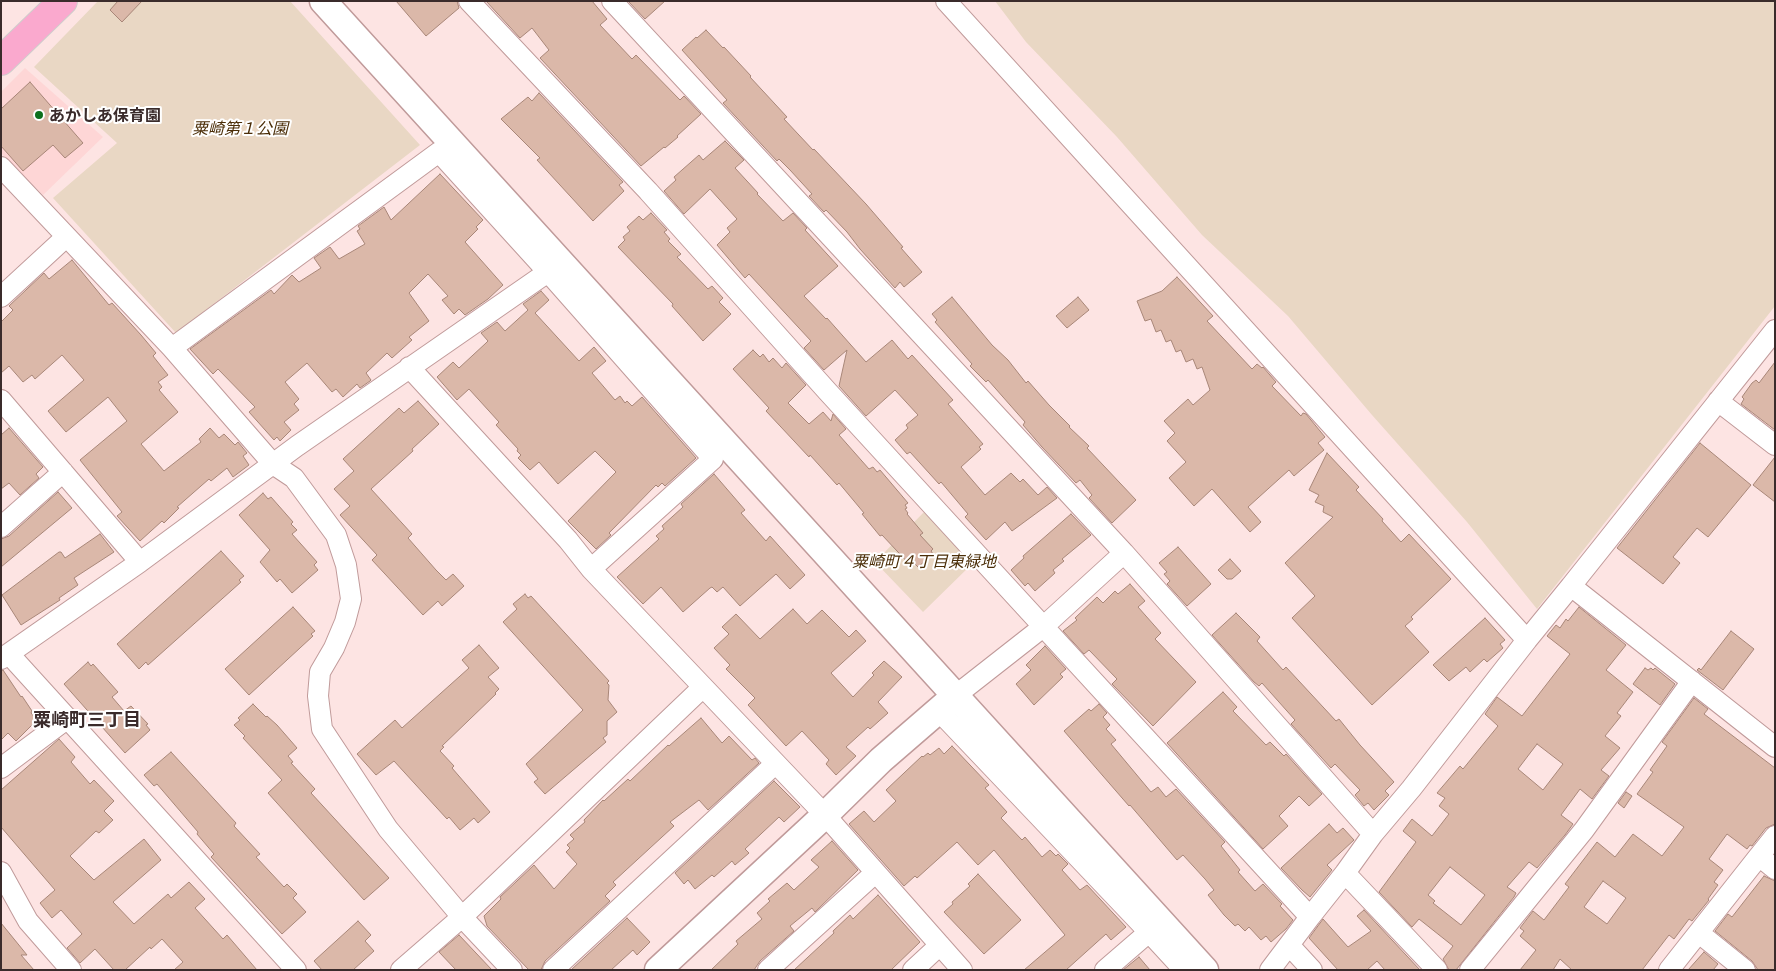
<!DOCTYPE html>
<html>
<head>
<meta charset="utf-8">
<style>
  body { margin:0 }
  #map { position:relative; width:1776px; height:971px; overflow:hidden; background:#fde4e3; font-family:Georgia,serif }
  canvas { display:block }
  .frame { position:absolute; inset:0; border:2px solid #3a2b2b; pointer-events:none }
</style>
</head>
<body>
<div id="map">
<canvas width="1776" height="971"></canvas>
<div class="frame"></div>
</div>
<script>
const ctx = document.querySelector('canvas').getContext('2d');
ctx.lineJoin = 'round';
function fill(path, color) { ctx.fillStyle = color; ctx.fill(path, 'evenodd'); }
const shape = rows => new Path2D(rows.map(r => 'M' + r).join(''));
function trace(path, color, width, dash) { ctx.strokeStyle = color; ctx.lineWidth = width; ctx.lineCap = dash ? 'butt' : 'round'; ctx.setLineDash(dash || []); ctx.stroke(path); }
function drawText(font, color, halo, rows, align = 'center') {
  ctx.font = font + ' Georgia,"Noto Sans JP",serif'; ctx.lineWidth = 4; ctx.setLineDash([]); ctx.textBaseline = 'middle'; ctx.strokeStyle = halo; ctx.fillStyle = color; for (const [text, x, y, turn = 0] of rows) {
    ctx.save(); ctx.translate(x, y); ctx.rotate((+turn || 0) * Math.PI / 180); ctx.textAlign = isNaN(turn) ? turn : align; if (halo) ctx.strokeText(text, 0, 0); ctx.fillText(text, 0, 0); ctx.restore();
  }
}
fill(shape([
  [25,68,103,137,43,195,1,153,1,92]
]), '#fed6d6');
fill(shape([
  [98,1,290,1,420,145,176,333,53,198,117,143,34,67],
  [995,1,1775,1,1775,306,1537,609,1467,522,1372,415,1288,316,1202,235,1117,137,1026,42],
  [925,511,972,564,923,612,875,562]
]), '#e9d7c4');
const building = shape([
  [118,1,142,1,122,22,110,10,118,1],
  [396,1,457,1,459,8,426,36,396,1],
  [486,1,592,1,607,19,600,25,632,59,636,55,680,100,684,96,701,114,677,136,678,137,665,148,664,147,641,166,540,58,549,50,532,28,520,38,486,1],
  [628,1,665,1,645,19,628,1],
  [706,30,723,48,724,47,751,76,750,77,787,117,784,119,813,150,814,149,866,204,903,247,901,248,922,272,904,287,900,282,895,288,860,249,847,232,826,210,824,212,809,196,812,194,790,170,779,159,777,161,723,103,727,100,682,50,696,37,697,38,706,30],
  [30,82,83,143,65,158,53,145,23,171,1,146,1,109,30,82],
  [539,93,623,182,619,185,624,191,593,221,537,160,540,158,501,119,528,97,532,101,539,93],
  [725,141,744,160,735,168,758,193,757,194,783,221,793,213,807,228,805,230,838,266,804,296,826,319,827,318,866,362,892,340,908,359,912,355,953,400,948,404,983,444,979,447,981,449,961,467,985,495,1011,473,1020,482,1023,479,1038,495,1047,487,1057,498,1012,531,1005,522,986,540,965,517,968,514,941,482,939,484,910,452,907,454,895,440,908,428,906,425,918,415,895,390,866,416,839,386,847,350,824,370,804,348,811,341,749,274,745,278,717,245,730,232,727,228,737,219,710,189,684,214,664,191,676,180,674,177,699,155,703,160,725,141],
  [440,174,483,220,476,227,478,229,465,242,503,285,488,299,465,315,459,309,454,314,442,300,448,296,428,274,409,293,429,321,409,337,412,340,392,358,387,353,366,373,371,380,370,381,360,388,357,384,343,397,336,389,332,392,307,363,285,382,299,399,294,404,299,410,284,422,291,430,280,441,277,437,274,440,249,412,255,407,218,369,213,374,190,349,271,290,274,294,292,275,299,282,321,268,314,258,330,247,339,259,365,244,357,231,360,229,358,226,384,207,391,220,440,174],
  [651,213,667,230,664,232,670,239,668,241,681,254,677,257,708,289,712,286,723,298,719,302,731,314,703,341,672,306,673,304,618,247,625,240,623,237,630,231,627,227,639,216,643,220,651,213],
  [72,260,109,305,112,303,141,335,156,353,153,356,168,375,158,382,162,387,159,390,178,412,141,444,164,471,201,442,199,439,210,428,219,438,224,434,235,445,238,442,247,453,243,456,249,465,233,477,227,468,211,481,209,479,177,507,179,508,164,523,162,521,140,541,117,516,122,512,80,460,127,421,108,397,66,432,48,411,84,380,62,355,35,379,32,375,23,382,9,366,1,373,1,322,13,310,9,306,44,273,49,279,72,260],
  [1177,277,1213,316,1207,321,1252,369,1257,364,1262,368,1263,367,1276,382,1272,386,1301,416,1303,413,1306,414,1325,437,1318,443,1324,450,1294,476,1289,470,1248,507,1261,522,1250,532,1212,489,1194,506,1169,478,1186,462,1167,441,1175,433,1164,421,1188,399,1193,405,1210,390,1202,367,1197,369,1193,359,1186,362,1181,350,1176,352,1171,340,1166,342,1161,330,1156,332,1151,319,1145,321,1137,301,1162,291,1177,277],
  [541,291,549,300,535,313,579,361,594,347,606,361,592,373,615,400,620,396,625,403,627,401,632,406,642,397,696,458,665,486,662,483,658,487,656,485,609,533,611,535,596,549,568,521,616,472,595,451,558,484,539,462,530,470,518,458,521,455,517,451,518,449,496,425,499,422,469,389,457,400,437,377,453,362,459,368,486,343,488,341,481,333,497,322,505,331,528,310,523,304,541,291],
  [952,297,992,345,1008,360,1026,383,1028,381,1049,405,1070,426,1069,427,1089,446,1087,448,1136,500,1112,523,1089,498,1092,495,1080,480,1076,483,1042,447,1023,425,1025,422,988,380,986,382,970,366,972,364,935,322,937,320,932,314,952,297],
  [1078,297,1089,310,1067,328,1056,316,1078,297],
  [753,350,760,357,763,354,769,362,773,358,782,368,786,363,806,385,788,403,809,424,823,412,831,421,833,414,846,429,839,435,869,469,873,467,877,472,880,470,908,503,905,505,907,508,905,509,908,513,907,514,923,533,920,535,933,549,931,551,933,554,918,567,915,564,912,567,882,535,880,536,862,514,864,513,839,483,837,485,810,455,809,457,766,411,769,408,733,369,753,350],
  [1775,362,1775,430,1741,404,1744,399,1742,397,1752,383,1756,380,1759,383,1775,362],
  [418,401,439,424,412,449,413,451,371,489,412,534,408,538,436,570,446,580,453,574,464,586,442,606,438,601,423,615,372,560,377,555,340,515,350,506,334,489,354,471,343,459,399,408,404,413,418,401],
  [9,428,43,467,36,474,39,478,20,495,9,483,1,489,1,435,9,428],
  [1700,443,1751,485,1708,537,1697,528,1673,557,1680,563,1663,584,1617,548,1700,443],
  [1327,453,1359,487,1356,490,1383,519,1382,521,1401,542,1409,534,1451,579,1411,617,1413,619,1405,626,1429,652,1372,705,1292,618,1315,596,1285,563,1333,517,1323,512,1324,506,1315,502,1319,495,1309,490,1327,453],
  [1775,457,1775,502,1753,485,1775,457],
  [714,474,745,510,741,513,766,541,770,536,805,575,790,589,776,574,740,606,723,587,717,592,712,587,710,588,683,612,661,587,643,604,617,577,659,539,656,536,664,529,662,526,683,507,681,504,714,474],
  [58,492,72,508,1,567,1,539,9,536,58,492],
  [263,493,268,499,271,497,293,522,291,524,297,530,292,534,317,562,314,565,318,570,292,593,280,579,277,582,260,562,270,550,239,515,263,493],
  [1071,514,1091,535,1062,559,1064,561,1053,570,1055,573,1035,591,1028,583,1025,586,1011,570,1024,558,1023,556,1071,514],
  [100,534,114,552,74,578,78,585,59,598,60,600,21,625,2,595,59,552,61,552,65,558,100,534],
  [1178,547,1211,584,1187,606,1167,584,1170,581,1164,574,1167,572,1159,563,1178,547],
  [221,551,244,576,239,580,241,582,148,665,146,662,139,669,117,644,221,551],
  [1230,559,1241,571,1232,579,1227,579,1218,570,1230,559],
  [1130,584,1145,601,1138,607,1161,633,1155,639,1196,682,1153,726,1112,684,1117,679,1089,650,1084,654,1063,631,1077,620,1075,618,1097,597,1103,603,1115,591,1118,594,1130,584],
  [525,594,528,598,531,596,609,681,607,683,609,685,608,700,617,712,607,721,607,735,603,738,606,742,545,794,534,782,538,779,526,764,583,710,503,622,517,609,513,604,525,594],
  [293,607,315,631,311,634,313,636,249,695,225,669,293,607],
  [1579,607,1626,645,1606,670,1633,692,1617,713,1621,716,1605,736,1620,748,1601,770,1609,776,1592,799,1580,789,1561,815,1573,824,1565,835,1537,868,1529,862,1507,887,1516,893,1514,897,1456,970,1449,970,1443,959,1453,946,1419,919,1412,927,1379,892,1416,842,1403,831,1412,819,1432,836,1449,814,1439,806,1445,798,1437,793,1460,766,1463,769,1498,726,1485,714,1497,697,1522,716,1570,654,1547,636,1556,625,1560,628,1566,619,1568,621,1579,607],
  [1537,744,1563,764,1543,790,1518,769,1537,744],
  [1450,867,1485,895,1461,925,1433,903,1435,901,1428,895,1450,867],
  [793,609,807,624,822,610,849,637,856,630,866,641,831,673,853,697,874,675,872,673,884,661,902,677,878,702,888,713,870,729,868,727,846,747,856,756,836,775,826,764,829,760,802,731,786,746,748,705,755,698,726,669,730,665,714,648,729,634,722,627,736,614,760,639,793,609],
  [1236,613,1260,637,1257,641,1283,670,1286,667,1336,721,1339,719,1360,745,1394,782,1385,791,1389,795,1374,810,1368,803,1364,806,1355,795,1360,790,1335,764,1331,768,1291,724,1295,720,1262,683,1259,686,1254,682,1212,635,1236,613],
  [1485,618,1505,640,1500,644,1503,648,1487,662,1484,659,1470,672,1466,667,1449,681,1433,665,1485,618],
  [1731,631,1754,649,1723,690,1697,670,1699,668,1701,670,1731,631],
  [479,645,499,668,488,677,499,689,495,693,496,694,442,746,444,747,440,751,454,766,452,768,490,812,478,823,474,818,460,830,449,817,447,819,394,761,376,775,357,754,395,720,402,728,469,668,462,660,479,645],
  [1045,646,1066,669,1060,674,1063,677,1034,705,1016,684,1031,670,1026,665,1045,646],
  [88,662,91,666,93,664,118,692,112,697,124,711,131,706,148,724,146,725,150,730,125,753,64,684,88,662],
  [1645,668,1648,670,1651,668,1653,670,1655,668,1675,684,1660,705,1633,684,1645,668],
  [3,670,21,697,22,696,32,711,31,713,37,720,16,741,8,733,1,740,1,671,3,670],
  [1223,692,1237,707,1233,711,1266,745,1270,742,1284,756,1286,754,1322,794,1309,806,1299,796,1279,816,1288,826,1263,849,1167,743,1223,692],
  [1694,698,1708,709,1704,714,1775,768,1775,824,1766,828,1752,846,1750,845,1747,849,1727,834,1709,859,1723,870,1714,882,1718,885,1708,899,1709,900,1692,921,1689,919,1674,939,1669,935,1642,970,1572,970,1560,959,1553,970,1520,970,1536,950,1520,936,1524,931,1520,928,1533,911,1544,920,1569,887,1565,884,1597,842,1615,857,1633,834,1662,856,1684,827,1637,794,1653,772,1650,770,1667,746,1662,742,1694,698],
  [1603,881,1626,898,1607,924,1584,907,1603,881],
  [253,704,266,717,267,716,277,725,297,748,288,756,293,762,291,763,315,789,311,793,389,878,364,900,268,793,282,780,243,738,245,736,234,725,240,720,238,718,253,704],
  [1099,704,1107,713,1103,717,1110,725,1106,729,1116,740,1111,744,1151,792,1158,787,1166,797,1176,789,1225,842,1221,846,1240,870,1238,872,1255,891,1263,884,1282,904,1280,906,1293,920,1286,929,1271,942,1266,936,1261,940,1249,927,1245,931,1238,924,1235,926,1224,915,1208,895,1214,890,1205,879,1183,855,1177,860,1130,805,1129,806,1064,731,1089,709,1091,711,1099,704],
  [701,718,722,743,729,736,752,760,755,758,759,763,708,810,699,800,670,822,674,826,613,882,616,885,605,896,610,901,545,961,541,970,529,970,487,926,484,916,501,899,500,897,534,865,554,889,577,864,566,852,570,848,567,845,574,839,570,835,585,822,584,820,603,800,604,801,628,779,630,781,668,745,669,746,701,718],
  [59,739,75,757,71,762,90,784,94,780,114,801,104,811,113,820,99,833,96,831,70,856,94,880,144,839,161,860,113,902,134,924,168,894,171,898,189,882,205,899,195,908,223,939,227,935,257,970,174,970,183,962,162,939,151,949,150,947,125,970,114,970,95,949,80,963,67,948,82,934,61,910,52,918,40,903,55,890,1,827,1,790,59,739],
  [952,746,989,785,985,788,1007,812,1001,818,1022,840,1025,837,1042,857,1050,850,1056,856,1058,854,1068,864,1062,870,1080,890,1087,885,1126,927,1111,940,1106,934,1066,970,1024,970,1065,935,994,850,978,865,957,842,917,878,915,876,904,886,849,824,864,811,874,822,896,801,886,790,922,756,923,757,928,753,930,755,939,748,944,754,952,746],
  [171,752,236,823,234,826,260,854,256,857,284,887,287,884,297,894,293,898,306,912,282,934,211,857,214,854,197,834,198,832,157,784,154,786,144,775,171,752],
  [774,781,800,807,784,822,779,817,745,849,749,853,735,865,732,861,714,877,712,875,695,889,688,880,684,884,675,873,774,781],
  [1626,792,1632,796,1624,808,1618,803,1626,792],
  [1329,824,1337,833,1343,828,1354,840,1327,865,1332,870,1310,897,1302,890,1281,868,1329,824],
  [832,841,858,870,815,912,812,908,790,926,794,931,760,961,754,970,711,970,738,944,736,941,762,919,757,913,770,901,768,899,787,883,794,890,819,867,811,860,832,841],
  [978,874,1021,920,984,954,944,912,953,904,952,902,970,886,968,884,978,874],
  [1764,876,1775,881,1775,970,1758,970,1752,961,1715,931,1728,914,1732,917,1764,876],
  [878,895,920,942,891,970,794,970,834,933,833,931,850,915,853,919,878,895],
  [1364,910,1420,970,1385,970,1377,961,1367,970,1338,970,1309,938,1323,919,1348,947,1371,931,1357,916,1364,910],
  [627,918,650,942,637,955,633,950,611,970,571,970,627,918],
  [358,921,371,935,365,941,374,951,353,970,322,970,314,961,358,921],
  [1,923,27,955,21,955,34,970,1,970,1,923],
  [459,935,492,970,456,970,439,952,459,935],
  [1704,952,1718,964,1713,970,1688,970,1704,952],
  [1139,957,1150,970,1123,970,1139,957]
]);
fill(building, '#dbb8a9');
trace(building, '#a88678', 1);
const minor = shape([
  [469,1,648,191,828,392,1310,917],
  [612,1,1124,553,1043,627,955,696],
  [946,1,1527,640,1571,586,1775,747],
  [1,167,172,348,273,464,294,478,336,535,346,565,351,599,345,622,334,648,320,672,318,696,322,729,388,829,462,917,512,970],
  [548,272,713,459,591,569],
  [1,297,66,237],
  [409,367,568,540,591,569,825,815,962,970],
  [1,400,140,562],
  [1718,401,1775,445],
  [1,527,63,472],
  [1124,553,1373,834],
  [1571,586,1775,330],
  [9,654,296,970],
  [1,659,140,562,297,446,548,272,439,152,172,348],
  [938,710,1149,932,1105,970],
  [1,768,68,718],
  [1775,836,1759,856,1775,869],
  [1,872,28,921,71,970],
  [1345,873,1437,970],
  [1149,932,1184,970],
  [1699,933,1745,970],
  [1289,945,1312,970],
  [401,970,462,917,703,687],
  [553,970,775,764],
  [768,970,875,873],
  [913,970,940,945],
  [1270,970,1310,917,1345,873,1373,834,1411,789,1527,640],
  [1470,970,1584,830,1692,681],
  [1669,970,1759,856]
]);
const tertiary = shape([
  [323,1,1205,970],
  [658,970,825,815,881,760,955,696]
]);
const primary = shape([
  [1,61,63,1]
]);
trace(minor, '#c09a9a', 22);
trace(tertiary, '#c09a9a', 29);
trace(primary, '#d0cccc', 30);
trace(minor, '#fff', 20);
trace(tertiary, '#fff', 26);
trace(primary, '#faa9ce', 28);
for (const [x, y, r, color] of [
  [39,115,5,"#0c6f1d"]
]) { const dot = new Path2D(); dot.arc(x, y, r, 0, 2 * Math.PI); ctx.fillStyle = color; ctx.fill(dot); trace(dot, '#fff', 2); }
drawText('bold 16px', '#3a2b2b', '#fff', [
  ["あかしあ保育園",49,115]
], 'left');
drawText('italic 16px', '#4b2e08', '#fff', [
  ["粟崎第１公園",240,128],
  ["粟崎町４丁目東緑地",924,561]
]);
drawText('bold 18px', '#3a2b2b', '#fff', [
  ["粟崎町三丁目",87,719]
]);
</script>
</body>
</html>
